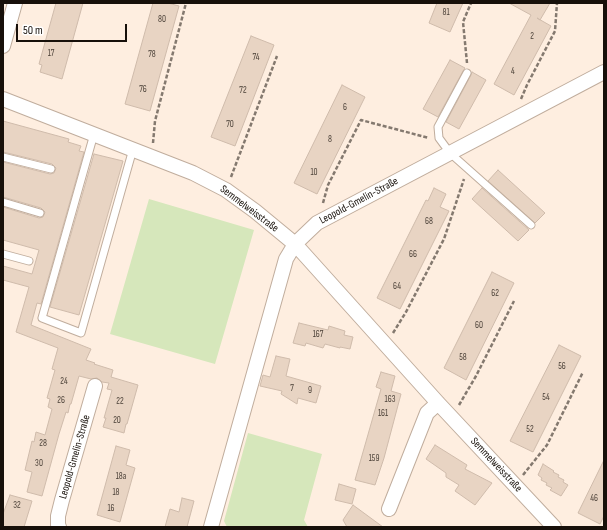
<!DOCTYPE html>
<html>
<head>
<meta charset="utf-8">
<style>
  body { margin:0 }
  #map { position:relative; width:607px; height:530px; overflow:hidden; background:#feeee0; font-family:"Sofia Sans Condensed",sans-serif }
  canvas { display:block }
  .frame { position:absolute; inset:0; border:4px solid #17100a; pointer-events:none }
  .scale { position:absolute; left:16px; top:24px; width:111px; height:18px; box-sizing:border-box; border:2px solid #17100a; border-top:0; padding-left:5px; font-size:12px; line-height:14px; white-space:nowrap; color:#17100a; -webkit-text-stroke:3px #fff; paint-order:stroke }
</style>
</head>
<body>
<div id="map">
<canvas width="607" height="530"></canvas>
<div class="frame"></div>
<div class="scale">50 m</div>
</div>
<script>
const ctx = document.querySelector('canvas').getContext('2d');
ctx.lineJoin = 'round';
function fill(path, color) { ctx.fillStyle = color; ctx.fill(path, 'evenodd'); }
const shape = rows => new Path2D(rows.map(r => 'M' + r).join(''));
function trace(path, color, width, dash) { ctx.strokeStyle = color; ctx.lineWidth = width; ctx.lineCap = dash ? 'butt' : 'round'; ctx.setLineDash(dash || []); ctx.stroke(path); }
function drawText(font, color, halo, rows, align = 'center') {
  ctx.font = font + ' "Sofia Sans Condensed",sans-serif'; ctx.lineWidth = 3; ctx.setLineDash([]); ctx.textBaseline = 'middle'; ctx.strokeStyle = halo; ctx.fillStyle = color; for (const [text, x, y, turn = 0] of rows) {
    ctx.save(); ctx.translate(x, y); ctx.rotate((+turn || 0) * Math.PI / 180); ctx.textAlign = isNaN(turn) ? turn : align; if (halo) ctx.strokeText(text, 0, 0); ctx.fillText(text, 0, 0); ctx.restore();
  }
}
fill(shape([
  [149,199,254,230,215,364,110,334],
  [248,433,322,454,304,520,308,527,227,527,224,521]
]), '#d6e7bb');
const building = shape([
  [56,3,83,3,62,79,40,72,42,65,39,64,56,3],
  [153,3,168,3,179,6,150,111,125,104,153,3],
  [437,3,463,3,450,32,429,23,437,3],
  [509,3,550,3,540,20,537,18,551,26,514,95,494,84,531,15,509,3],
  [251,36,274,45,235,146,211,137,251,36],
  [450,60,465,68,463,71,438,117,423,109,450,60],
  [472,72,486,80,459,129,446,122,471,75,472,72],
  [342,85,365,97,317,194,294,183,342,85],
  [3,121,69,139,68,142,81,146,79,151,84,152,41,304,37,303,31,325,91,349,86,360,95,363,94,364,113,370,111,377,138,385,127,424,126,424,124,433,103,427,106,418,104,418,112,390,107,389,109,383,102,382,97,378,91,379,79,376,71,404,70,404,68,413,66,412,59,434,42,496,27,492,32,472,25,470,32,441,34,442,36,432,45,435,52,409,48,407,50,399,47,398,55,370,52,369,58,348,16,332,29,287,3,280,3,266,32,274,39,250,3,240,3,207,39,218,43,217,45,212,41,208,3,197,3,162,50,174,54,173,56,168,52,164,3,152,3,121],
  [94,154,123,161,79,315,50,307,94,154],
  [498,170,545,213,535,223,488,181,498,170],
  [434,188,446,194,440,207,449,211,400,309,377,298,426,200,428,201,434,188],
  [482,188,529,230,518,241,472,199,482,188],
  [492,272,514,283,466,380,444,368,492,272],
  [299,323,328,330,329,326,345,331,344,335,353,337,350,349,340,347,340,348,325,344,323,348,306,343,305,346,293,343,299,323],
  [559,345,581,356,533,452,510,441,559,345],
  [276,356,290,359,286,376,321,386,316,403,298,398,297,404,281,394,282,391,260,386,263,375,270,377,276,356],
  [381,372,395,376,391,391,401,394,384,458,375,485,355,480,381,389,376,387,381,372],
  [435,445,467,465,465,469,492,483,475,505,455,491,459,485,446,477,446,473,426,459,435,445],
  [116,446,130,450,126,465,135,468,120,522,97,515,116,446],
  [604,460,604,516,600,524,578,513,604,460],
  [543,464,554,471,553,472,559,475,558,477,564,480,563,482,568,485,561,496,550,490,552,488,546,485,547,483,541,480,542,478,538,475,543,464],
  [339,484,356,489,352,504,335,500,339,484],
  [10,495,32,501,24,527,3,527,3,514,10,495],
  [182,498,194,501,187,527,165,527,170,509,179,512,182,498],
  [353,505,383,527,347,527,343,520,353,505]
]);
fill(building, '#e8d4c3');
trace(building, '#cfbbab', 1);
const lane = shape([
  [467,73,438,127,439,138,450,153,531,225],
  [94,134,42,318,81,333,133,149],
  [3,157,51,169],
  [3,202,40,213],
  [3,254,29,261]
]);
const street = shape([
  [3,46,15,3],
  [3,99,193,173,226,190,255,211,295,244,438,403,554,527],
  [389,509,427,413,438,403],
  [59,527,58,525,58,516,62,500,95,386],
  [211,527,286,259,295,244,317,223,604,72]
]);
trace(lane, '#c0ad9d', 9);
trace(street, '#c0ad9d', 16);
trace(shape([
  [467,63,463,22,471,3],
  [521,99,527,85,555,31,557,3],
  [153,143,155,121,186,3],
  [231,177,277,56],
  [323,203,328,185,361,120,429,138],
  [393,333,406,312,444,239,464,179],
  [459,405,476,376,514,301],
  [523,475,547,445,583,372]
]), '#84796f', 2.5, [4, 2]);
trace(lane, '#fff', 7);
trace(street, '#fff', 14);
drawText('9px', '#4b4138', null, [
  ["81",446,13],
  ["80",162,20],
  ["2",532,37],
  ["17",51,54],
  ["78",152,55],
  ["74",256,58],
  ["4",513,72],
  ["76",143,90],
  ["72",243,91],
  ["6",345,108],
  ["70",230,125],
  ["8",330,140],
  ["10",314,173],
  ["68",429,222],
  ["66",413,255],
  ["64",397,287],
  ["62",495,294],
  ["60",479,326],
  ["167",318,335],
  ["58",463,358],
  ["56",562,367],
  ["24",64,382],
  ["7",292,389],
  ["9",310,391],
  ["54",546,398],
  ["163",390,400],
  ["26",61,401],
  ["22",120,402],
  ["161",383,414],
  ["20",117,421],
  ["52",530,430],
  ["28",43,444],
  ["159",374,459],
  ["30",39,464],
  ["18a",121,477],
  ["18",116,493],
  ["46",594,499],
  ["32",17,506],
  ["16",111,509]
]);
drawText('11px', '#17100a', '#fff', [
  ["Leopold-Gmelin-Straße",359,201,-28],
  ["Semmelweisstraße",249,209,37],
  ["Leopold-Gmelin-Straße",75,457,-74],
  ["Semmelweisstraße",496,465,47]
]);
</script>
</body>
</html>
